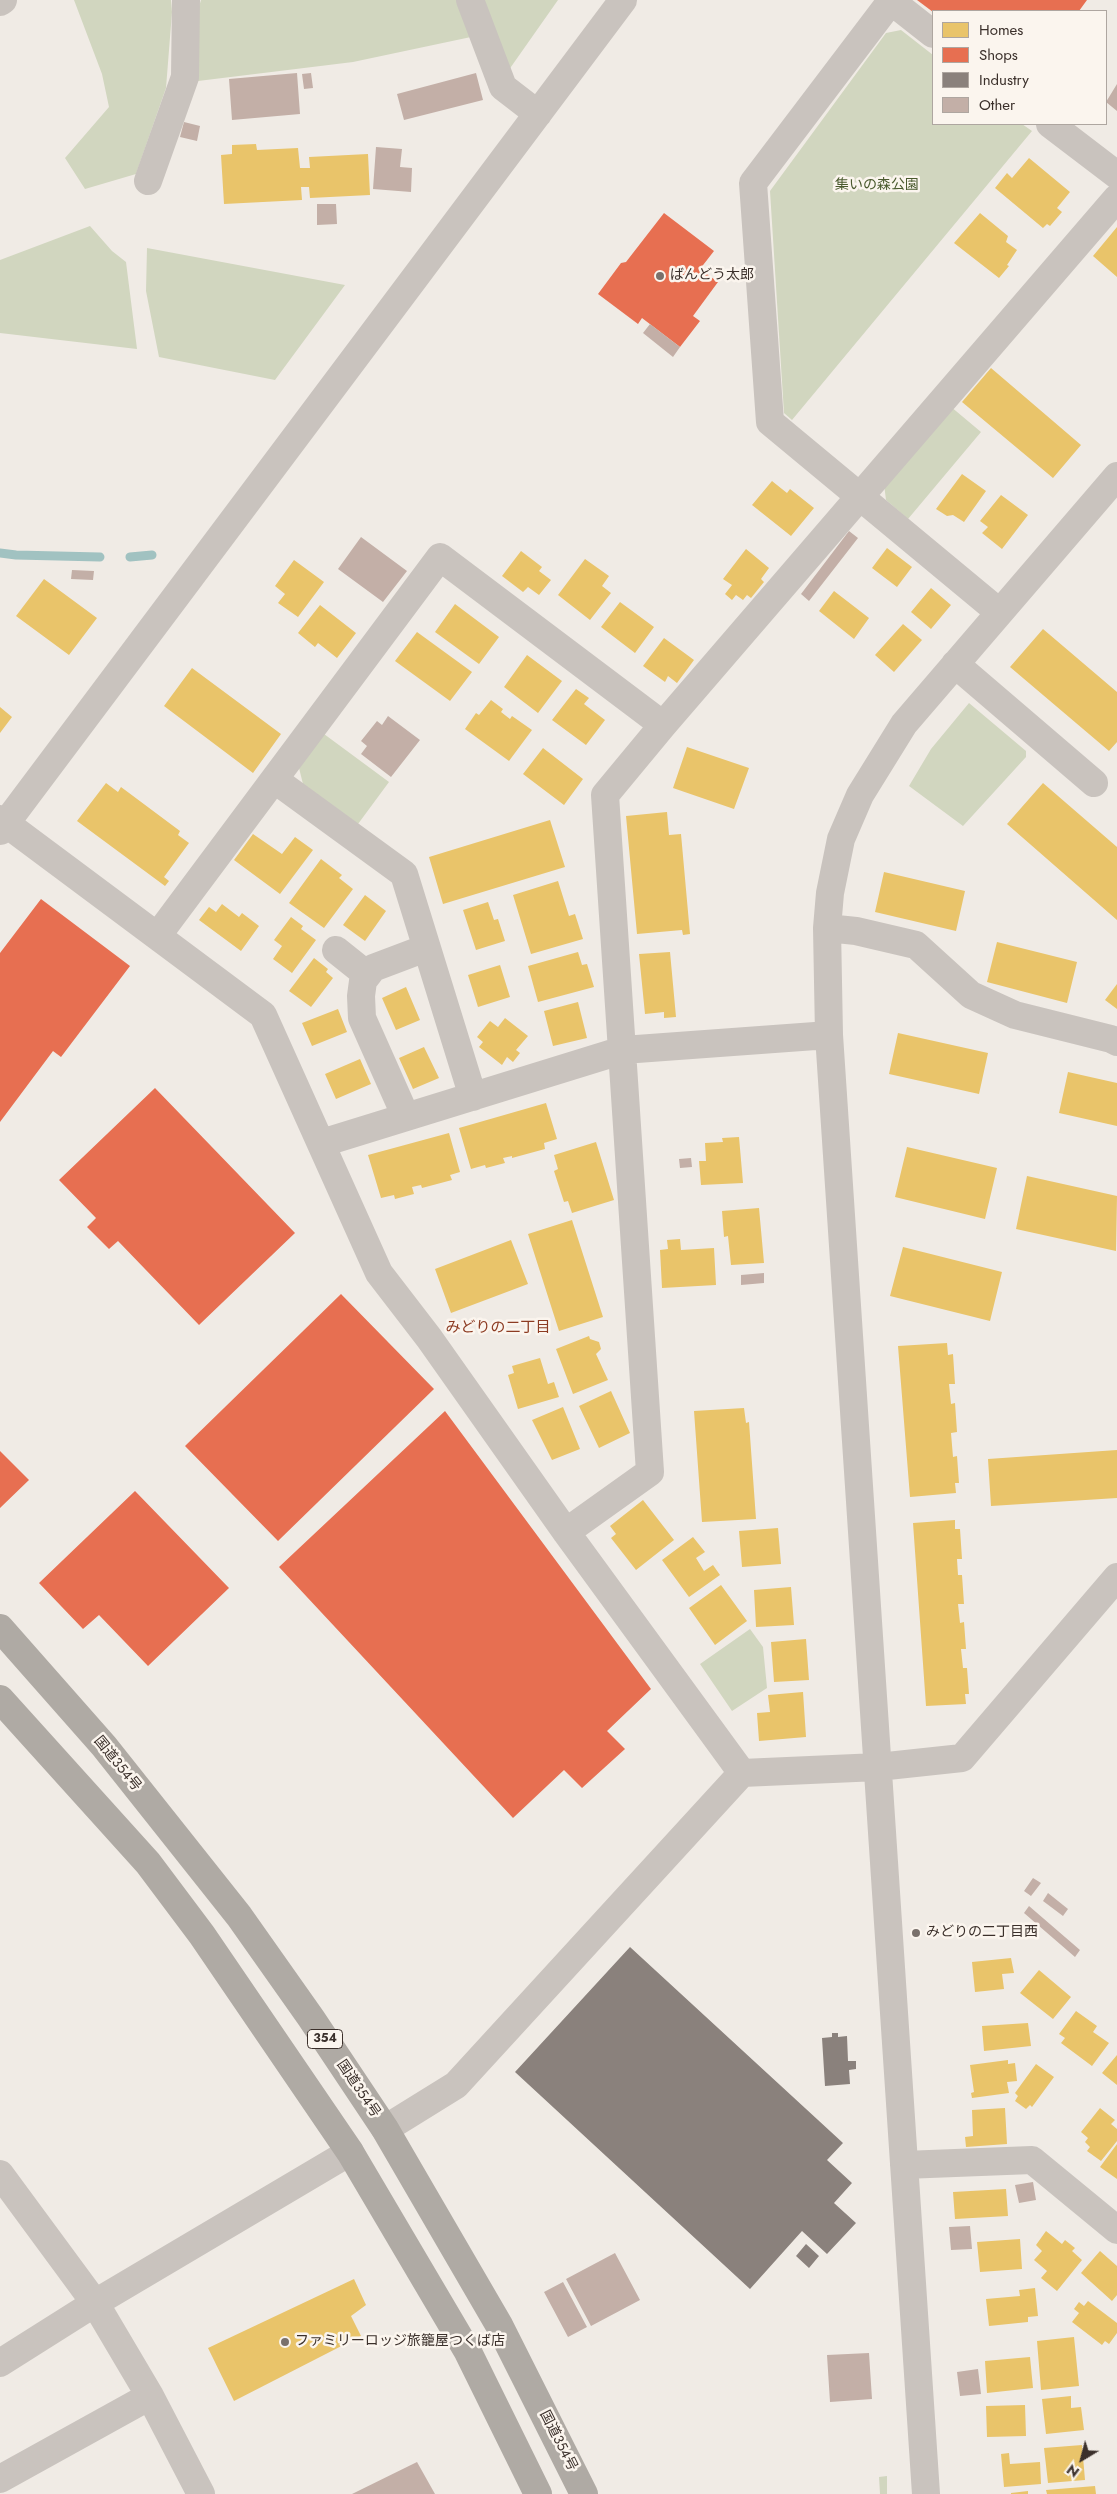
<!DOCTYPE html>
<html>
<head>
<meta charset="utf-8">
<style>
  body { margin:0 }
  #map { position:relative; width:1117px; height:2494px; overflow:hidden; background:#f0ebe5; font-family:Jost,sans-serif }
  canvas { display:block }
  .legend { position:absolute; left:932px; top:10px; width:175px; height:115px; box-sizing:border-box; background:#fbf5ee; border:1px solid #aea6a0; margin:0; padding:6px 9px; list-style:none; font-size:15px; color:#3b302b }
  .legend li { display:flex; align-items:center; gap:10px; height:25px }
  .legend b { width:25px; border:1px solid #aea6a0 }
  .north { position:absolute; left:1057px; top:2434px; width:50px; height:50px; -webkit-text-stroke:4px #fbf5ee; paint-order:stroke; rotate:217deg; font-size:14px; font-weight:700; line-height:20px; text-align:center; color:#3b302b }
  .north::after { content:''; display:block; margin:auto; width:18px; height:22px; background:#3b302b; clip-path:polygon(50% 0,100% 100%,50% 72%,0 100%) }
</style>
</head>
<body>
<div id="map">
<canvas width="1117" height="2494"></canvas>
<ul class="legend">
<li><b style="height:14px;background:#e9c46a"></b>Homes</li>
<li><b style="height:14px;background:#e76f51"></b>Shops</li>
<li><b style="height:14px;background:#8a817c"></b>Industry</li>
<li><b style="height:14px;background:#c3afa7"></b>Other</li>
</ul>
<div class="north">N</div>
</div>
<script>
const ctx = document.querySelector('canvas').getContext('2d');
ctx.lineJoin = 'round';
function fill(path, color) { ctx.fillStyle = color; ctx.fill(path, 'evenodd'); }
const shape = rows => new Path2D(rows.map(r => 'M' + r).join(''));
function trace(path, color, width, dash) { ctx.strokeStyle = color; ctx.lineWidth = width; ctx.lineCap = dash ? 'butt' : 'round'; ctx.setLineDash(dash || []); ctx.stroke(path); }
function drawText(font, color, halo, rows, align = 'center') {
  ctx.font = font + ' Jost,"Noto Sans JP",sans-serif'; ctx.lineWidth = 5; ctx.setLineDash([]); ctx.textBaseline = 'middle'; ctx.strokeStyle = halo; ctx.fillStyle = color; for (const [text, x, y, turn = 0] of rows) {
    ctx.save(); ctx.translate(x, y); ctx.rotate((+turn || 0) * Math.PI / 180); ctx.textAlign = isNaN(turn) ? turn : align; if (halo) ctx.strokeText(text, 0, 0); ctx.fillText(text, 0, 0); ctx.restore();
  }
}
fill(shape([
  [74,0,171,0,172,12,166,88,136,174,85,189,65,158,109,107,102,74],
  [201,0,457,0,471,37,353,62,198,81,198,10],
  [479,0,558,0,506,74],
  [901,30,933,55,933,124,1022,124,1032,131,792,420,784,413,770,191,886,33],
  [90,226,112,251,126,262,137,349,0,333,0,260],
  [147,248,345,285,275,380,159,357,146,291],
  [950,406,981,432,908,519,886,500,884,484],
  [969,703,1026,751,1026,757,963,826,909,786,931,749],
  [324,734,389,782,358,824,303,784,299,768],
  [750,1629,763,1647,767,1688,732,1711,700,1664],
  [887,2476,887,2494,880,2494,879,2477]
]), '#d1d6bf');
fill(shape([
  [256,144,257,150,298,148,300,168,310,168,309,157,368,154,370,195,310,198,309,187,301,187,302,200,224,204,221,155,232,154,232,145],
  [1029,158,1070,192,1057,208,1062,212,1050,226,1047,224,1043,228,995,188,1007,173,1012,178],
  [980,213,1008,236,1006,242,1017,250,1007,265,1009,266,999,278,954,243],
  [1117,227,1117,277,1093,256],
  [991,368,1081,445,1053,478,962,402],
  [962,474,986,491,964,522,953,515,947,516,936,509],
  [772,481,787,493,790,489,814,508,791,536,752,505],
  [1001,495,1028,515,1002,549,982,533,988,527,980,521],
  [887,548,912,567,897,587,872,568],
  [746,549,769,568,761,579,764,582,751,598,747,595,743,600,736,595,732,600,725,594,732,585,723,579],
  [521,551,542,567,539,571,551,580,539,595,528,587,523,592,502,576],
  [585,559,609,576,602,586,611,593,590,620,558,595],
  [294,560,324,582,298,617,278,603,285,594,275,586],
  [44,579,97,618,69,655,16,616],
  [931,588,951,605,931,629,911,612],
  [834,591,869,618,854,639,819,611],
  [620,602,654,627,635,653,601,627],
  [455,604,499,637,479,664,435,632],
  [320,605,356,633,337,658,318,643,315,647,298,633],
  [903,624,922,640,894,672,875,655],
  [1043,629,1117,692,1117,742,1109,751,1010,667],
  [417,632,472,672,450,701,395,661],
  [664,638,694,660,677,683,668,676,665,682,643,666],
  [527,655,562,681,538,713,504,687],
  [192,668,281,734,253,773,164,706],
  [576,689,589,698,584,704,605,720,586,745,552,720],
  [491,700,503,709,501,712,510,719,512,716,532,730,509,761,465,729,476,713,479,715],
  [0,707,12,717,0,733],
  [687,747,749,768,734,809,673,788],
  [543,748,583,779,564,805,523,774],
  [106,783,118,792,121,787,180,831,178,835,189,843,164,877,169,881,165,886,77,821],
  [1043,783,1117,847,1117,920,1007,824],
  [667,812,669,835,681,834,690,934,683,935,682,930,637,934,626,816],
  [550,820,565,867,443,904,429,857],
  [253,834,282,854,295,837,313,850,280,894,234,860],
  [321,859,342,875,339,878,353,889,324,928,289,903],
  [884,872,965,891,956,931,875,912],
  [558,881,569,916,575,914,583,939,531,954,513,895],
  [365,895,386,911,365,941,343,925],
  [488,902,494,920,498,919,505,941,476,950,463,910],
  [222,904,239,917,242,913,259,926,241,951,199,920,209,907,216,912],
  [291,917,303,926,301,929,316,940,292,973,273,959,282,946,274,940],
  [997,942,1077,962,1067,1003,987,982],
  [578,952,582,965,587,964,594,987,538,1002,528,966],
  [670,952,676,1017,664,1018,664,1012,645,1014,639,954],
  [314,958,328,969,326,972,333,978,311,1007,289,991],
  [500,965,510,997,478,1007,468,975],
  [1117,984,1117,1009,1105,1000],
  [406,987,420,1020,396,1030,382,998],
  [578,1002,587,1038,553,1046,544,1011],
  [338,1009,347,1032,312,1046,302,1023],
  [505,1018,528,1036,516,1050,520,1053,513,1062,507,1057,502,1065,479,1047,483,1042,477,1037,490,1021,498,1027],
  [898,1033,988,1053,979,1094,889,1074],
  [424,1047,439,1078,413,1089,399,1058],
  [360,1059,371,1084,336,1099,325,1074],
  [1068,1072,1117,1083,1117,1126,1059,1113],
  [546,1103,557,1139,544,1143,545,1149,512,1158,512,1156,503,1158,505,1163,486,1168,485,1165,471,1169,459,1128],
  [449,1133,460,1172,450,1175,452,1180,422,1188,421,1185,412,1187,414,1194,395,1199,394,1195,381,1198,368,1155],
  [739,1137,743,1183,701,1185,699,1161,706,1161,705,1143,723,1142,722,1138],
  [596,1142,614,1200,572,1213,568,1201,564,1202,554,1171,558,1169,554,1155],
  [907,1147,997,1168,985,1219,895,1197],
  [1027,1176,1117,1196,1116,1251,1016,1229],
  [759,1208,764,1263,731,1265,728,1236,724,1237,722,1211],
  [572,1220,603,1317,559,1331,528,1234],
  [680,1239,681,1250,714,1248,716,1285,662,1288,660,1250,668,1249,667,1240],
  [511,1240,528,1284,451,1313,435,1269],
  [903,1247,1002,1272,990,1321,890,1296],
  [589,1336,590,1339,599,1342,601,1349,596,1354,608,1380,573,1394,556,1349],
  [947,1343,948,1355,953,1354,955,1384,949,1384,951,1404,955,1403,957,1432,951,1433,953,1457,957,1456,959,1483,955,1483,956,1493,910,1497,898,1346],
  [540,1358,548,1384,554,1382,559,1397,518,1409,508,1375,514,1373,512,1366],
  [611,1391,630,1433,599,1448,579,1406],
  [563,1407,580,1449,552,1460,532,1420],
  [744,1408,746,1423,749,1422,756,1519,702,1522,694,1411],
  [1117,1450,1117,1498,991,1506,988,1459],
  [643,1500,674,1540,636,1570,611,1538,616,1534,610,1526],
  [955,1520,955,1529,960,1529,962,1559,957,1559,958,1575,962,1575,964,1604,958,1604,960,1623,964,1622,966,1649,961,1649,963,1668,967,1668,969,1694,965,1694,966,1704,926,1706,913,1523],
  [778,1528,781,1564,742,1567,739,1531],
  [693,1537,705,1552,696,1558,704,1571,713,1565,720,1575,689,1597,662,1560],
  [721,1585,747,1621,715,1645,689,1608],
  [791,1587,794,1625,756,1627,754,1590],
  [806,1639,809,1680,774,1682,771,1642],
  [803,1692,806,1737,759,1741,757,1713,770,1712,768,1695],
  [1011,1958,1014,1973,1002,1974,1004,1989,975,1992,972,1962],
  [1039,1970,1071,1997,1053,2019,1020,1993],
  [1076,2011,1097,2026,1093,2032,1109,2043,1092,2066,1061,2043,1065,2038,1059,2034],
  [1028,2023,1031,2046,984,2051,982,2026],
  [1117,2055,1117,2085,1102,2073],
  [1008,2060,1008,2064,1015,2063,1017,2081,1007,2082,1009,2093,972,2098,971,2093,974,2092,970,2065],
  [1036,2064,1054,2077,1032,2107,1030,2105,1026,2109,1015,2101,1018,2096,1015,2093],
  [1005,2108,1007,2144,966,2147,965,2137,973,2136,972,2110],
  [1100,2108,1115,2120,1111,2124,1117,2129,1117,2141,1101,2161,1087,2151,1090,2147,1085,2142,1088,2138,1081,2132],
  [1117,2144,1117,2179,1100,2167],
  [1006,2189,1008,2216,955,2219,953,2192],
  [1046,2231,1062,2244,1065,2240,1075,2248,1072,2251,1082,2260,1057,2291,1041,2278,1047,2271,1034,2260,1042,2251,1036,2245],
  [1020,2239,1022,2269,980,2272,977,2242],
  [1100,2251,1117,2266,1117,2295,1112,2301,1081,2273],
  [354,2279,366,2305,351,2316,361,2336,234,2401,208,2348],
  [1035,2288,1038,2316,1028,2317,1028,2322,989,2326,986,2299,1020,2296,1019,2290],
  [1088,2301,1117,2323,1117,2333,1109,2344,1105,2341,1102,2345,1072,2322,1079,2313,1074,2309,1079,2302,1084,2306],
  [1074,2337,1079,2386,1041,2390,1037,2341],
  [1030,2357,1033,2388,987,2393,985,2361],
  [1071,2396,1071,2408,1081,2407,1084,2430,1046,2434,1042,2399],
  [1025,2405,1026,2436,987,2437,986,2406],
  [1082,2445,1085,2480,1048,2483,1044,2448],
  [1009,2453,1010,2464,1040,2462,1041,2484,1004,2487,1001,2454],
  [1095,2486,1096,2494,1047,2494,1046,2490],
  [1028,2491,1028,2494,1011,2494,1011,2493]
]), '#e9c46a');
fill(shape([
  [917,0,1087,0,1079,11,933,12],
  [664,213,714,251,700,269,718,282,693,316,700,321,680,347,642,318,638,324,598,294,621,263,626,262],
  [41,899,130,966,61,1057,53,1051,0,1122,0,953],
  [155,1088,295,1233,199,1325,118,1241,109,1249,87,1227,96,1218,59,1180],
  [341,1294,434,1389,278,1541,185,1446],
  [445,1411,651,1689,607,1731,625,1749,582,1788,564,1770,513,1818,279,1567],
  [0,1451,29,1480,0,1508],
  [135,1491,229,1588,148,1666,99,1615,83,1629,39,1583]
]), '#e76f51');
fill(shape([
  [630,1947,843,2143,827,2160,852,2183,834,2203,856,2223,827,2254,802,2231,750,2289,515,2072],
  [832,2033,838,2033,838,2037,847,2036,848,2061,856,2061,856,2069,849,2070,850,2084,825,2086,822,2038,832,2037],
  [806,2244,819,2256,809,2268,796,2256]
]), '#8a817c');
trace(shape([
  [0,553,16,555,100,557],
  [130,557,152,555]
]), '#a1c2c1', 9);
fill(shape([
  [297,73,300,114,232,120,229,79],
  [311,73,313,88,304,89,302,74],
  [476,73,483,100,404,120,397,94],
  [1117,84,1117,111,1106,102],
  [184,122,200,126,197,141,180,137],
  [376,147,402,149,400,167,412,168,411,192,373,189],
  [317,204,336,204,337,224,317,225],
  [650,324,680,347,673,357,643,333],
  [849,531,858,538,809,601,801,594],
  [361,537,407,571,383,602,338,569],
  [72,570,94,571,93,580,71,579],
  [388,716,420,740,391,777,361,754,367,746,361,741,377,721,382,725],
  [691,1158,692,1167,680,1168,679,1159],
  [764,1273,764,1283,741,1285,741,1275],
  [1033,1878,1041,1883,1031,1896,1024,1891],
  [1048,1893,1068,1909,1063,1916,1043,1901],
  [1029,1906,1080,1950,1075,1957,1024,1913],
  [1033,2182,1036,2200,1019,2203,1015,2185],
  [970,2226,972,2249,951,2250,949,2227],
  [615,2253,640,2300,591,2326,566,2279],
  [563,2282,587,2327,568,2337,544,2292],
  [869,2353,872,2399,830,2402,827,2355],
  [978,2369,981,2394,960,2396,957,2372],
  [417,2462,435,2494,352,2494]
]), '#c3afa7');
trace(shape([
  [470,0,503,87,538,114],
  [0,2,3,0],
  [933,34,891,1,753,183,770,422,999,612],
  [1050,124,1117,175],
  [148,181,185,77,186,0],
  [955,664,1094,783],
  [275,780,404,874,473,1097],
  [0,819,263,1015,379,1273,429,1338,566,1532,742,1773,878,1767,962,1758,1117,1577],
  [0,831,623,0],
  [827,928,856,931,916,945,971,995,1015,1015,1111,1039,1117,1042],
  [158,935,440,557,663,725],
  [336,950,366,974],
  [406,1117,362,1018,361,996,363,981,373,968,426,948],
  [322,1143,623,1050,829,1035],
  [566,1532,650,1472,605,795,663,725,1117,198],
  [385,2129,456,2085,742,1773],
  [904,2165,1032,2160,1117,2230],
  [0,2174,95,2303,150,2396,201,2494],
  [0,2363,95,2303,350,2152],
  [0,2479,150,2396],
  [926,2494,829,1035,827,928,830,893,841,839,860,795,904,724,1117,476]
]), '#c9c3be', 28);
trace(shape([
  [0,1628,104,1746,239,1916,311,2018,385,2129,499,2325,584,2494],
  [0,1699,148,1863,202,1935,350,2152,468,2352,538,2494]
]), '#afaaa4', 28);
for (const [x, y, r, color] of [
  [660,276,5,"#7a716c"],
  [916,1933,5,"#7a716c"],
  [285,2342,5,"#7a716c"]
]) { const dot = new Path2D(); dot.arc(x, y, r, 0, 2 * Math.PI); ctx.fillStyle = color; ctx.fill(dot); trace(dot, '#fbf5ee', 2); }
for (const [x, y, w] of [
  [325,2039,35]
]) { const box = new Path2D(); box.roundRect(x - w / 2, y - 9.5, w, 19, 4); ctx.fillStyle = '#fbf5ee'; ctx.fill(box); trace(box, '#3b302b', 1); }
drawText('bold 12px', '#3b302b', null, [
  ["354",325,2039]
]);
drawText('14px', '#4a5a2e', '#fbf5ee', [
  ["集いの森公園",877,186]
]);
drawText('14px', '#3b302b', '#fbf5ee', [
  ["ばんどう太郎",670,276],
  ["みどりの二丁目西",926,1933],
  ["ファミリーロッジ旅籠屋つくば店",295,2342]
], 'left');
drawText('14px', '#3b302b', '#fbf5ee', [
  ["国道354号",117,1764,51],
  ["国道354号",358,2089,56],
  ["国道354号",558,2441,63]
]);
drawText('15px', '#8c3b22', '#fbf5ee', [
  ["みどりの二丁目",498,1328]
]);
</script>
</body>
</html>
